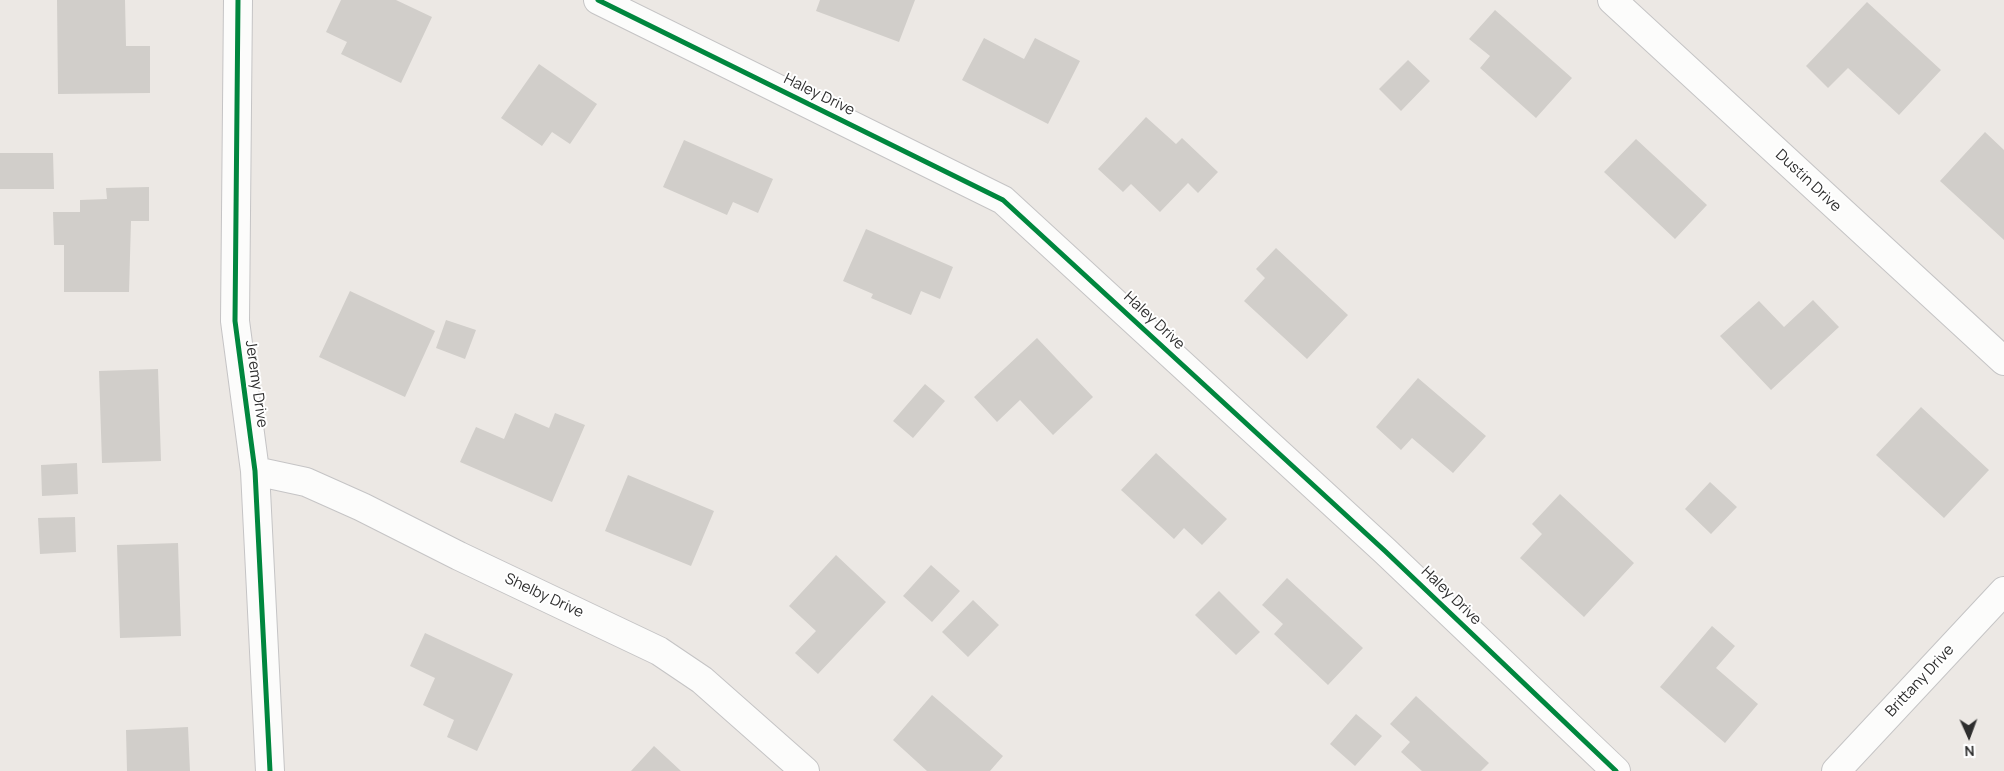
<!DOCTYPE html>
<html>
<head>
<meta charset="utf-8">
<style>
  body { margin:0 }
  #map { position:relative; width:2004px; height:771px; overflow:hidden; background:#ece8e4; font-family:Manrope,sans-serif }
  canvas { display:block }
  .north { position:absolute; left:1944px; top:711px; width:50px; height:50px; -webkit-text-stroke:4px #fff; paint-order:stroke; rotate:178deg; font-size:14px; font-weight:700; line-height:20px; text-align:center; color:#2e2e2e }
  .north::after { content:''; display:block; margin:auto; width:18px; height:22px; background:#2e2e2e; clip-path:polygon(50% 0,100% 100%,50% 72%,0 100%) }
</style>
</head>
<body>
<div id="map">
<canvas width="2004" height="771"></canvas>
<div class="north">N</div>
</div>
<script>
const ctx = document.querySelector('canvas').getContext('2d');
ctx.lineJoin = 'round';
function fill(path, color) { ctx.fillStyle = color; ctx.fill(path, 'evenodd'); }
const shape = rows => new Path2D(rows.map(r => 'M' + r).join(''));
function trace(path, color, width, dash) { ctx.strokeStyle = color; ctx.lineWidth = width; ctx.lineCap = dash ? 'butt' : 'round'; ctx.setLineDash(dash || []); ctx.stroke(path); }
function drawText(font, color, halo, rows, align = 'center') {
  ctx.font = font + ' Manrope,sans-serif'; ctx.lineWidth = 4; ctx.setLineDash([]); ctx.textBaseline = 'middle'; ctx.strokeStyle = halo; ctx.fillStyle = color; for (const [text, x, y, turn = 0] of rows) {
    ctx.save(); ctx.translate(x, y); ctx.rotate((+turn || 0) * Math.PI / 180); ctx.textAlign = isNaN(turn) ? turn : align; if (halo) ctx.strokeText(text, 0, 0); ctx.fillText(text, 0, 0); ctx.restore();
  }
}
fill(shape([
  [57,0,125,0,126,46,150,46,150,93,58,94],
  [341,0,396,0,432,17,401,83,341,54,347,42,326,32],
  [820,0,915,0,899,42,816,11],
  [1867,2,1941,70,1899,115,1848,68,1828,88,1806,66],
  [1495,10,1572,78,1536,118,1480,68,1490,56,1469,39],
  [984,38,1024,59,1035,38,1080,61,1048,124,962,80],
  [1408,60,1430,81,1401,111,1379,89],
  [539,64,597,104,570,144,552,132,542,146,501,118],
  [1146,117,1176,144,1182,138,1218,172,1198,193,1188,183,1160,212,1131,184,1123,192,1098,169],
  [1985,132,2004,150,2004,240,1940,181],
  [1636,139,1707,205,1675,239,1604,172],
  [684,140,773,179,758,213,733,202,727,215,663,187],
  [0,153,53,153,54,189,0,189],
  [149,187,149,221,131,221,129,292,64,292,64,245,54,245,53,212,80,212,80,200,107,199,106,188],
  [866,229,953,267,940,299,921,291,911,315,871,298,873,294,843,281],
  [1276,248,1348,315,1307,359,1244,301,1265,278,1256,269],
  [350,291,435,331,405,397,319,357],
  [1813,300,1839,327,1771,390,1720,336,1759,301,1784,327],
  [446,320,476,330,465,359,436,348],
  [1037,338,1093,397,1053,435,1020,400,997,422,974,397],
  [158,369,161,461,102,463,99,371],
  [1418,378,1486,436,1453,473,1412,438,1401,450,1376,427],
  [925,384,945,401,913,438,893,421],
  [1921,407,1989,470,1944,518,1876,455],
  [515,413,549,428,555,413,585,425,552,502,460,462,476,427,504,439],
  [1156,453,1227,519,1202,545,1184,528,1174,539,1121,490],
  [77,463,78,494,42,496,41,465],
  [628,475,714,511,691,566,605,531],
  [1710,482,1737,507,1711,534,1685,509],
  [1560,494,1634,563,1584,617,1520,558,1542,534,1532,524],
  [75,517,76,552,40,554,38,518],
  [178,543,181,636,120,638,117,545],
  [836,555,886,602,818,674,795,653,816,631,789,606],
  [931,565,960,591,932,622,903,596],
  [1287,578,1363,648,1328,685,1274,634,1283,624,1262,605],
  [1219,591,1260,632,1236,655,1195,615],
  [973,600,999,625,968,657,942,632],
  [1712,626,1735,646,1716,668,1758,704,1725,743,1660,687],
  [425,633,513,674,477,751,447,737,454,720,423,705,435,678,410,666],
  [932,695,1003,756,990,771,927,771,893,740],
  [1416,696,1489,763,1481,771,1422,771,1401,752,1410,742,1390,724],
  [1356,714,1382,736,1355,766,1330,744],
  [188,727,190,771,127,771,126,730],
  [654,746,681,771,631,771]
]), '#d1ceca');
const street = shape([
  [238,0,235,321,255,471,270,771],
  [598,0,1003,200,1385,551,1616,771],
  [1612,0,2004,361],
  [255,471,306,482,362,507,459,556,659,651,702,680,805,771],
  [1836,771,2004,591]
]);
trace(street, '#c5c4c5', 30);
trace(street, '#fcfcfb', 28);
trace(shape([
  [238,0,235,321,255,471,270,771],
  [598,0,1003,200,1385,551,1616,771]
]), '#00873e', 5);
drawText('15px', '#2e2e2e', '#fff', [
  ["Haley Drive",819,95,26],
  ["Dustin Drive",1808,181,43],
  ["Haley Drive",1154,321,43],
  ["Jeremy Drive",256,384,82],
  ["Shelby Drive",544,596,25],
  ["Haley Drive",1451,596,44],
  ["Brittany Drive",1920,681,-47]
]);
</script>
</body>
</html>
